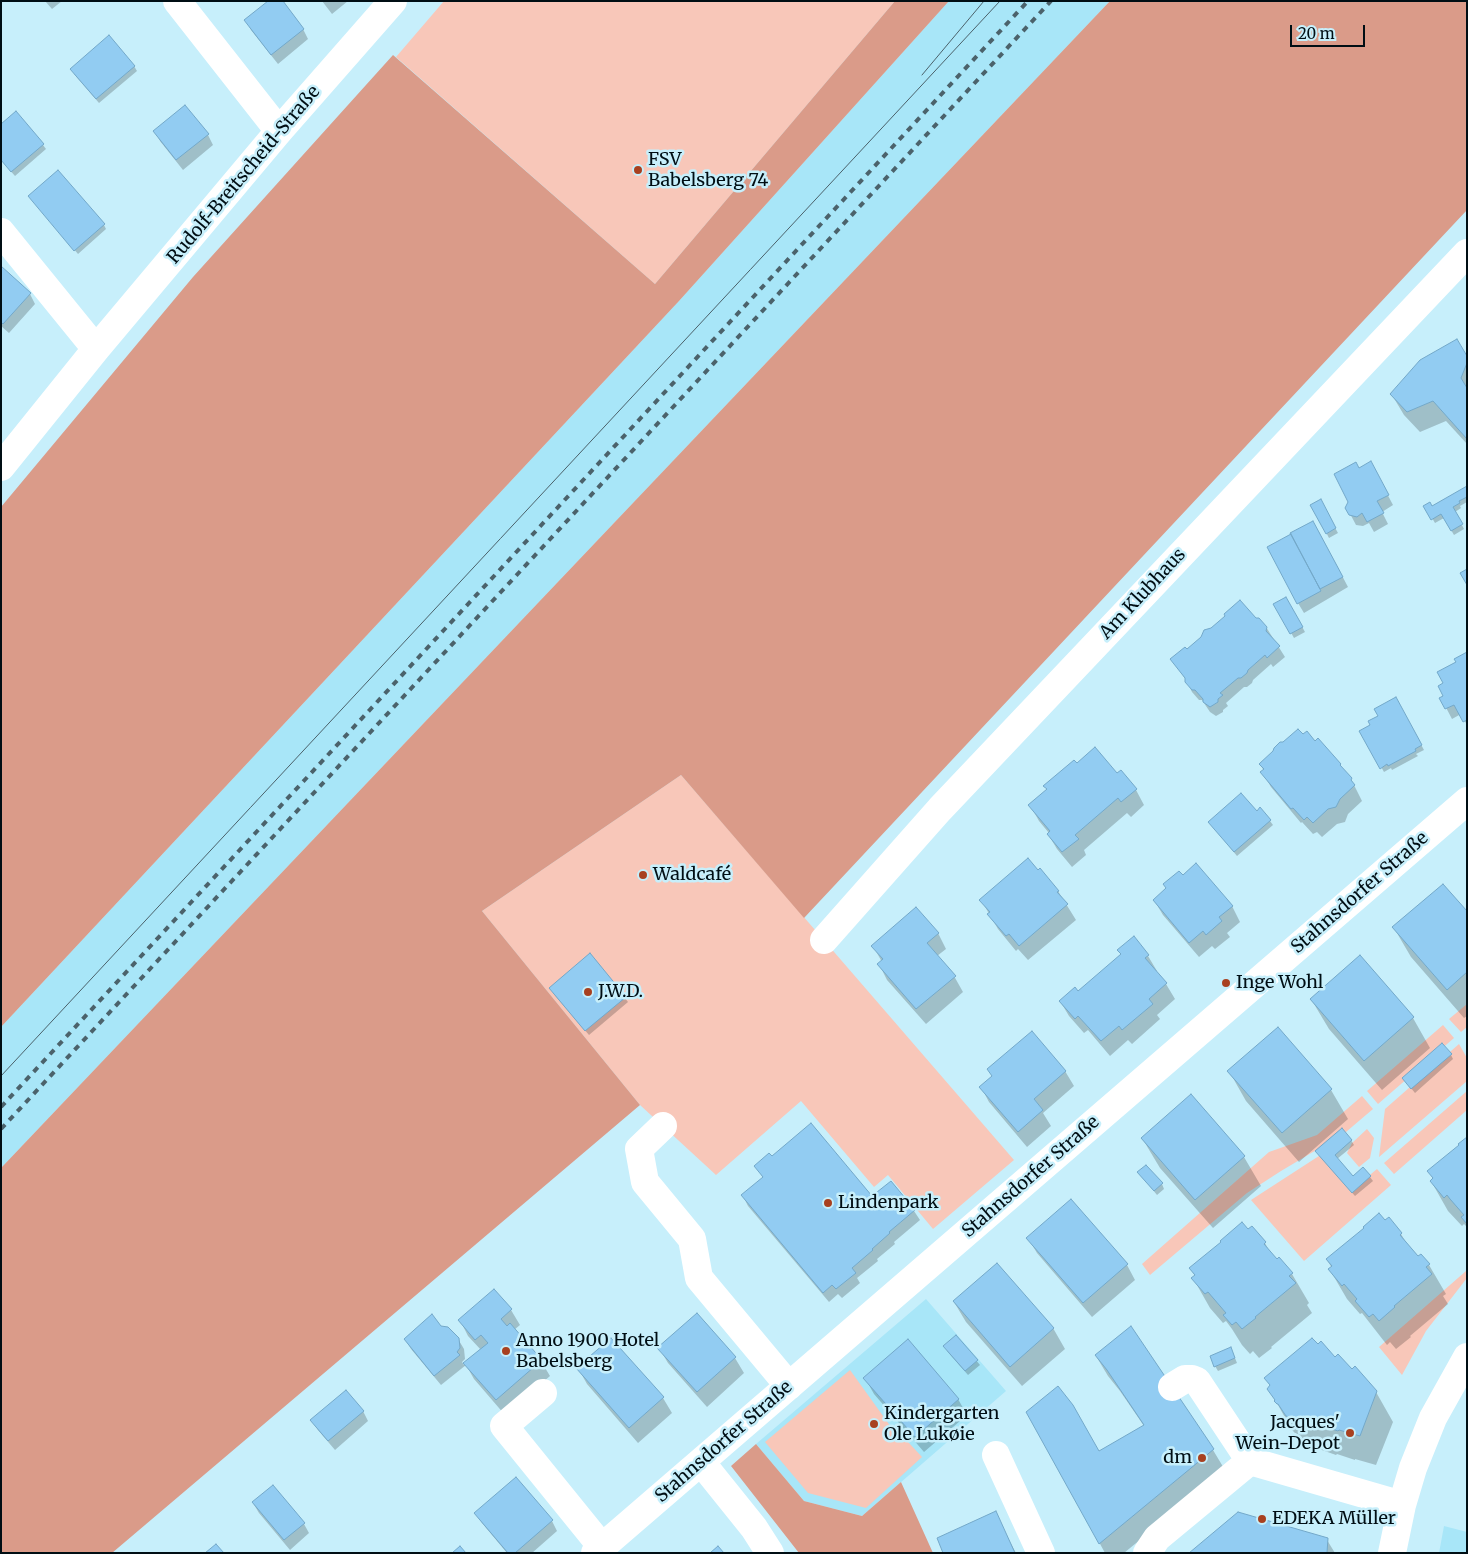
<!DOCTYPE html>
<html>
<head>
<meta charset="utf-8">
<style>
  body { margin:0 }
  #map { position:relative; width:1468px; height:1554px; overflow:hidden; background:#c7effb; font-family:Merriweather,serif }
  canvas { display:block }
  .frame { position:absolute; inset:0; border:2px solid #000e14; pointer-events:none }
  .scale { position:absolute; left:1290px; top:25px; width:75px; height:22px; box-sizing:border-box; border:2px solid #000e14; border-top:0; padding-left:6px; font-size:15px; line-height:18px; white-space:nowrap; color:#000e14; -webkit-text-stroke:4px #c7effb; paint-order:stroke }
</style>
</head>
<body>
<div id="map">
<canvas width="1468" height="1554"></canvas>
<div class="frame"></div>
<div class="scale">20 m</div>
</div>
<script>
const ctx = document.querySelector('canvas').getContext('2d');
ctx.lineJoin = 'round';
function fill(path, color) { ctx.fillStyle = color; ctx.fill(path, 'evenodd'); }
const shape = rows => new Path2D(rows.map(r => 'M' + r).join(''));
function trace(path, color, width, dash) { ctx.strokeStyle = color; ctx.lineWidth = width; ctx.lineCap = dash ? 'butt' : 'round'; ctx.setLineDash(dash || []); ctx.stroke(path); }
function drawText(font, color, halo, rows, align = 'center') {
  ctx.font = font + ' Merriweather,serif'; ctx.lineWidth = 5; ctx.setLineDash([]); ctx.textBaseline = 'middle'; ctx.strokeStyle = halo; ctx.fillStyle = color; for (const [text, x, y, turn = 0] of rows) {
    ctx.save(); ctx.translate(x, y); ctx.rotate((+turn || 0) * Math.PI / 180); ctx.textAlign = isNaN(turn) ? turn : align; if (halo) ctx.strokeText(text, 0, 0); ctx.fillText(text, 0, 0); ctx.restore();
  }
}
fill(shape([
  [949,1,1110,1,1,1168,1,1027,679,301],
  [926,1299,1006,1391,862,1516,804,1501,756,1444],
  [1444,1526,1467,1532,1467,1553,1439,1553]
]), '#a8e6f8');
fill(shape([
  [444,1,895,1,655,284,396,57],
  [681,775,1014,1160,933,1229,888,1175,874,1187,801,1101,716,1175,640,1105,482,911],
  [1467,1004,1467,1027,1461,1032,1449,1019],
  [1443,1025,1454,1038,1378,1104,1367,1091],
  [1459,1044,1467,1058,1467,1081,1379,1157,1385,1109],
  [1467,1091,1467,1110,1394,1174,1384,1163],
  [1362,1096,1373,1109,1326,1149,1323,1146,1281,1171,1247,1193,1150,1275,1142,1264,1269,1152,1317,1135],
  [1367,1129,1374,1138,1370,1158,1359,1167,1347,1153,1352,1143],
  [1322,1154,1353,1189,1377,1169,1391,1185,1304,1261,1251,1200],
  [1466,1271,1467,1278,1426,1331,1402,1375,1379,1347],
  [850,1370,891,1427,909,1443,922,1457,866,1508,808,1493,765,1442]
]), '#f8c7b9');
fill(shape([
  [895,1,949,1,679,301,1,1027,1,507,193,277,393,55,655,284],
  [1110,1,1467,1,1467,210,804,918,681,775,482,911,640,1105,112,1553,1,1553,1,1168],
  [756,1444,804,1501,862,1516,901,1482,933,1553,799,1553,731,1466]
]), '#da9b89');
fill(shape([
  [45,1,62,1,52,9],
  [322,1,348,1,332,14],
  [246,20,303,29,308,39,278,64,251,30],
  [134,66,137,71,99,103,74,74],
  [155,131,208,135,213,145,183,170,160,141],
  [43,145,46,149,15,176,1,160],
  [29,196,104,225,106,229,78,254],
  [1,268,30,294,35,304,9,333,1,326],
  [1467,359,1467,444,1446,421,1420,432,1404,415,1392,395],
  [1358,469,1376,473,1393,505,1382,512,1388,524,1374,532,1369,523,1363,526,1356,525,1347,508],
  [1467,487,1467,502,1460,506,1461,508,1455,512,1464,529,1454,535,1444,518,1435,523,1425,506,1432,508],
  [1320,501,1338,533,1329,538,1312,505],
  [1319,532,1348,587,1304,613,1298,603],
  [1286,598,1305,632,1294,638,1275,604],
  [1266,627,1285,657,1273,667,1271,664,1253,680,1252,683,1247,687,1244,687,1226,703,1228,706,1223,710,1223,712,1216,716,1210,712,1202,700,1199,700,1192,692,1186,680,1172,659,1187,650],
  [1467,653,1467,725,1461,714,1452,719,1441,698,1444,696,1445,684,1458,663],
  [1396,699,1424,750,1416,754,1418,756,1392,770,1391,768,1384,772,1361,731,1371,726],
  [1260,764,1340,765,1351,779,1362,801,1348,814,1345,822,1337,824,1322,837,1317,832,1313,834,1302,822,1301,823,1271,787,1262,772,1264,771],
  [1117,775,1136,790,1144,805,1131,817,1127,813,1084,850,1086,855,1072,867,1057,849,1048,834,1049,833,1039,821,1030,805,1048,790,1045,786],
  [1257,812,1270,821,1273,825,1237,856,1209,822],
  [1058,891,1076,920,1028,960,1018,949,1016,951,998,929,981,900],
  [1154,900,1232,906,1240,922,1227,933,1230,937,1215,949,1212,946,1199,957,1163,915],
  [1467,913,1467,1016,1464,1018,1411,957,1394,928],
  [938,933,946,949,937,956,954,976,963,992,926,1024,887,980,879,964,882,962,873,946],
  [1134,938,1148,956,1157,971,1156,972,1166,984,1175,999,1157,1015,1160,1019,1132,1044,1128,1040,1110,1056,1088,1030,1084,1033,1069,1016,1060,1001,1078,992,1122,955],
  [1360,957,1413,1018,1430,1048,1382,1090,1329,1029,1311,999],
  [553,993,625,998,628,1002,589,1035],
  [1451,1055,1453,1059,1415,1093,1406,1082],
  [1065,1071,1074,1086,1043,1113,1051,1126,1027,1147,989,1102,981,1087],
  [1229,1071,1331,1090,1348,1119,1299,1162,1246,1101],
  [1142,1138,1244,1157,1261,1186,1213,1228,1160,1168],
  [1467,1138,1467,1227,1464,1224,1462,1226,1448,1211,1431,1181,1433,1179,1429,1171,1461,1146],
  [1351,1140,1354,1145,1337,1159,1353,1177,1370,1177,1373,1181,1355,1196,1319,1155],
  [756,1166,914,1211,920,1220,894,1242,895,1244,877,1259,878,1261,857,1278,860,1283,842,1298,838,1294,829,1302,748,1206,743,1196,763,1178],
  [1139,1173,1162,1184,1164,1189,1157,1195],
  [1385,1222,1401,1234,1410,1249,1418,1258,1429,1265,1446,1294,1443,1296,1448,1304,1410,1336,1411,1337,1396,1349,1390,1342,1387,1345,1362,1313,1360,1314,1347,1299,1330,1270,1332,1268,1327,1260],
  [1248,1231,1265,1243,1271,1254,1292,1274,1309,1303,1307,1305,1312,1313,1271,1347,1272,1348,1259,1358,1253,1351,1250,1354,1242,1345,1232,1329,1226,1321,1223,1323,1210,1308,1193,1278,1195,1276,1190,1268],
  [1028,1238,1127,1265,1135,1280,1092,1317,1037,1253],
  [494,1291,511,1310,520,1325,514,1330,541,1361,550,1376,505,1415,474,1379,466,1365,441,1385,411,1349,405,1339,440,1327,458,1339,464,1349,465,1359,462,1362,464,1365,481,1350,468,1336,460,1320],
  [954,1302,1053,1328,1065,1349,1022,1386,966,1322],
  [697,1314,735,1358,744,1373,707,1407,668,1363,659,1348],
  [956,1336,980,1365,968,1375,947,1351],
  [1233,1353,1237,1363,1218,1371,1215,1366],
  [1096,1356,1213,1450,1225,1470,1124,1553,1105,1553,1028,1412,1099,1453,1144,1426,1120,1391,1108,1376],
  [1335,1359,1352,1371,1376,1392,1393,1422,1376,1465,1355,1459,1355,1460,1337,1454,1336,1455,1319,1449,1319,1451,1304,1446,1296,1433,1295,1433,1292,1430,1269,1389,1271,1387,1266,1379],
  [578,1368,663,1398,672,1413,638,1443,587,1384],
  [865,1378,958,1399,967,1415,924,1452,874,1394],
  [363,1411,368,1421,335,1450,318,1430,312,1420],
  [253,1503,304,1524,309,1533,290,1550,259,1513],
  [995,1513,1016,1553,945,1553],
  [476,1514,552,1521,557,1531,532,1553,507,1553,482,1523],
  [1327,1540,1335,1553,1191,1553]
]), '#0003');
const building = shape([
  [268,1,283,1,304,29,271,55,244,20,268,1],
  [109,35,135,66,96,99,70,69,109,35],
  [185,105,209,134,176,160,153,131,185,105],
  [16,111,44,144,11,172,1,160,1,124,16,111],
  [58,170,105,224,74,251,28,196,58,170],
  [1,266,31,293,3,324,1,322,1,266],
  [1457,339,1467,356,1467,363,1461,378,1467,388,1467,439,1433,401,1407,412,1390,394,1420,360,1457,339],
  [1371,461,1389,495,1377,501,1384,513,1367,522,1362,513,1357,517,1349,515,1345,508,1348,502,1334,474,1356,462,1359,468,1371,461],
  [1467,486,1467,497,1459,501,1460,503,1453,507,1463,524,1451,531,1441,514,1431,520,1423,506,1430,502,1432,506,1467,486],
  [1321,499,1336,528,1326,534,1310,505,1321,499],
  [1313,521,1343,577,1320,589,1290,533,1313,521],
  [1291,534,1321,591,1297,604,1267,547,1291,534],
  [1467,569,1467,585,1460,573,1467,569],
  [1286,597,1303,627,1290,634,1273,604,1286,597],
  [1240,600,1256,618,1259,618,1267,627,1266,631,1280,646,1267,658,1265,655,1248,670,1247,673,1241,678,1238,678,1220,693,1223,695,1218,699,1218,702,1210,707,1203,702,1203,699,1195,690,1192,690,1185,682,1185,678,1170,659,1185,647,1187,649,1201,637,1204,630,1211,628,1225,616,1224,614,1240,600],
  [1467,652,1467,720,1463,722,1454,705,1445,709,1439,698,1443,696,1438,686,1443,683,1437,672,1456,662,1454,659,1467,652],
  [1396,697,1422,745,1415,749,1416,751,1388,766,1387,764,1380,769,1359,731,1370,725,1368,721,1378,716,1374,709,1396,697],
  [1298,729,1303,734,1307,731,1315,741,1318,738,1341,764,1340,765,1352,778,1351,780,1355,785,1340,799,1336,807,1328,809,1313,823,1307,817,1304,820,1293,808,1291,809,1260,772,1264,769,1259,764,1273,751,1274,748,1280,742,1283,742,1298,729],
  [1095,747,1117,773,1121,770,1137,789,1121,802,1118,798,1075,835,1079,839,1062,852,1047,834,1050,831,1028,805,1047,789,1043,786,1074,760,1077,763,1095,747],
  [1241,793,1257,811,1260,807,1271,820,1234,852,1208,822,1241,793],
  [1028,858,1038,870,1040,868,1059,891,1057,892,1068,904,1019,946,1009,934,1006,936,987,914,990,912,979,900,1028,858],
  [1196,863,1233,906,1219,917,1222,921,1206,935,1203,931,1189,943,1153,900,1166,888,1163,884,1179,871,1183,875,1196,863],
  [1443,884,1467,911,1467,972,1447,990,1392,927,1443,884],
  [916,907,939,933,927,943,956,976,916,1009,877,964,883,959,871,946,916,907],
  [1134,936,1149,955,1145,958,1167,983,1149,999,1153,1004,1122,1030,1119,1026,1101,1041,1078,1016,1075,1019,1059,1001,1075,987,1078,991,1121,954,1117,950,1134,936],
  [590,953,626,997,585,1031,549,988,590,953],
  [1360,955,1414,1017,1364,1061,1310,999,1360,955],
  [1278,1027,1332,1089,1282,1133,1227,1071,1278,1027],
  [1032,1031,1066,1071,1034,1099,1043,1110,1018,1132,979,1087,992,1076,987,1069,1032,1031],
  [1442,1043,1452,1054,1411,1089,1402,1078,1442,1043],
  [1191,1094,1245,1156,1195,1200,1141,1138,1191,1094],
  [811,1123,872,1196,891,1181,915,1210,889,1232,890,1233,872,1249,873,1250,852,1268,856,1273,836,1289,832,1285,823,1293,741,1195,763,1177,754,1166,769,1153,772,1156,811,1123],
  [1342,1128,1352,1140,1335,1155,1353,1176,1363,1167,1371,1176,1352,1193,1315,1151,1342,1128],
  [1467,1137,1467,1224,1461,1217,1464,1215,1450,1199,1447,1195,1444,1198,1430,1181,1433,1178,1427,1171,1459,1145,1458,1144,1467,1137],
  [1146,1165,1163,1183,1154,1191,1137,1172,1146,1165],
  [1071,1199,1128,1264,1083,1303,1026,1238,1071,1199],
  [1379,1213,1385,1220,1389,1217,1402,1233,1400,1235,1418,1256,1421,1254,1430,1264,1426,1267,1432,1274,1394,1306,1395,1307,1379,1321,1373,1314,1369,1317,1355,1301,1357,1299,1344,1284,1342,1286,1328,1269,1332,1266,1326,1259,1364,1228,1363,1227,1379,1213],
  [1242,1222,1248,1229,1252,1226,1266,1242,1264,1244,1277,1259,1279,1257,1293,1273,1289,1276,1296,1283,1255,1317,1256,1318,1242,1329,1236,1322,1232,1325,1223,1315,1226,1313,1208,1292,1205,1294,1191,1278,1195,1275,1189,1268,1221,1242,1220,1241,1242,1222],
  [997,1263,1054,1328,1010,1367,953,1301,997,1263],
  [494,1289,512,1309,501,1319,507,1326,510,1323,542,1360,496,1400,463,1363,488,1343,481,1335,475,1340,458,1320,494,1289],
  [697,1313,736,1357,697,1392,657,1348,697,1313],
  [432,1314,441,1326,448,1327,459,1338,460,1348,457,1352,460,1355,434,1376,404,1339,432,1314],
  [1131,1326,1214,1449,1099,1544,1026,1412,1058,1386,1073,1405,1099,1451,1144,1425,1107,1370,1095,1355,1131,1326],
  [956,1335,978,1360,965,1371,943,1346,956,1335],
  [611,1338,664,1397,629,1428,576,1368,611,1338],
  [1312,1338,1318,1344,1321,1341,1335,1357,1338,1354,1352,1369,1355,1366,1377,1391,1360,1436,1339,1430,1338,1431,1320,1425,1319,1426,1303,1421,1302,1422,1286,1416,1278,1404,1277,1404,1274,1401,1275,1400,1267,1389,1270,1385,1264,1378,1312,1338],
  [908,1339,959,1399,915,1437,863,1378,908,1339],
  [1231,1347,1235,1358,1214,1367,1210,1356,1231,1347],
  [346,1390,364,1411,328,1441,310,1420,346,1390],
  [516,1477,553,1520,515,1553,508,1553,474,1513,516,1477],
  [273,1485,305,1523,284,1540,252,1502,273,1485],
  [996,1511,1015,1553,943,1553,937,1538,996,1511],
  [1238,1512,1328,1538,1327,1553,1189,1553,1238,1512],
  [216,1544,224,1553,205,1553,216,1544],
  [460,1546,466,1553,452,1553,460,1546],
  [718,1546,724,1553,710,1553,718,1546]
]);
fill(building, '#92ccf2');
trace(building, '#73a8c9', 1);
trace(shape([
  [177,1,279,131],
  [1,232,96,349],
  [1,467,96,349,279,131,393,1],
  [824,940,940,809,1467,253],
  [663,1126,639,1149,645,1182,692,1239,699,1278,789,1386],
  [1172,1387,1185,1379,1192,1379,1197,1381,1250,1461,1402,1505],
  [543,1393,504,1426,602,1547],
  [996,1455,1041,1553],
  [701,1462,754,1528,770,1553],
  [595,1553,1467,801],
  [1147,1553,1157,1538,1250,1461],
  [1392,1553,1402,1505,1413,1468,1433,1418,1467,1357]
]), '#fff', 28);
trace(shape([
  [922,75,984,1],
  [1,1076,1000,1]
]), '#4b626b', 1);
trace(shape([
  [1,1107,1028,1],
  [1,1129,1051,1]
]), '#4b626b', 4, [6, 6]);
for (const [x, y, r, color] of [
  [638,170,5,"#a84020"],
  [643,875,5,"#a84020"],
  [1226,983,5,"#a84020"],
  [588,992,5,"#a84020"],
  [828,1203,5,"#a84020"],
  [506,1351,5,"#a84020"],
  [874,1424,5,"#a84020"],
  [1350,1433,5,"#a84020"],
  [1202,1458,5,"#a84020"],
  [1262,1519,5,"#a84020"]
]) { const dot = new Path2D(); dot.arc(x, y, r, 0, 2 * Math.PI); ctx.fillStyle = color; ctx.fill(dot); trace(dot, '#c7effb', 2); }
drawText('18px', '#000e14', '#c7effb', [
  ["FSV",648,160],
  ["Babelsberg 74",648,181],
  ["Waldcafé",653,875],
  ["Inge Wohl",1236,983],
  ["J.W.D.",598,992],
  ["Lindenpark",838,1203],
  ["Anno 1900 Hotel",516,1341],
  ["Babelsberg",516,1362],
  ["Kindergarten",884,1414],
  ["Ole Lukøie",884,1435],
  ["Jacques'",1340,1423,"right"],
  ["Wein-Depot",1340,1444,"right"],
  ["dm",1192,1458,"right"],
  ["EDEKA Müller",1272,1519]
], 'left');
drawText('18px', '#000e14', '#c7effb', [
  ["Rudolf-Breitscheid-Straße",244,175,-50],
  ["Am Klubhaus",1143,594,-47],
  ["Stahnsdorfer Straße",1360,893,-41],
  ["Stahnsdorfer Straße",1031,1177,-41],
  ["Stahnsdorfer Straße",724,1442,-41]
]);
</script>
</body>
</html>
